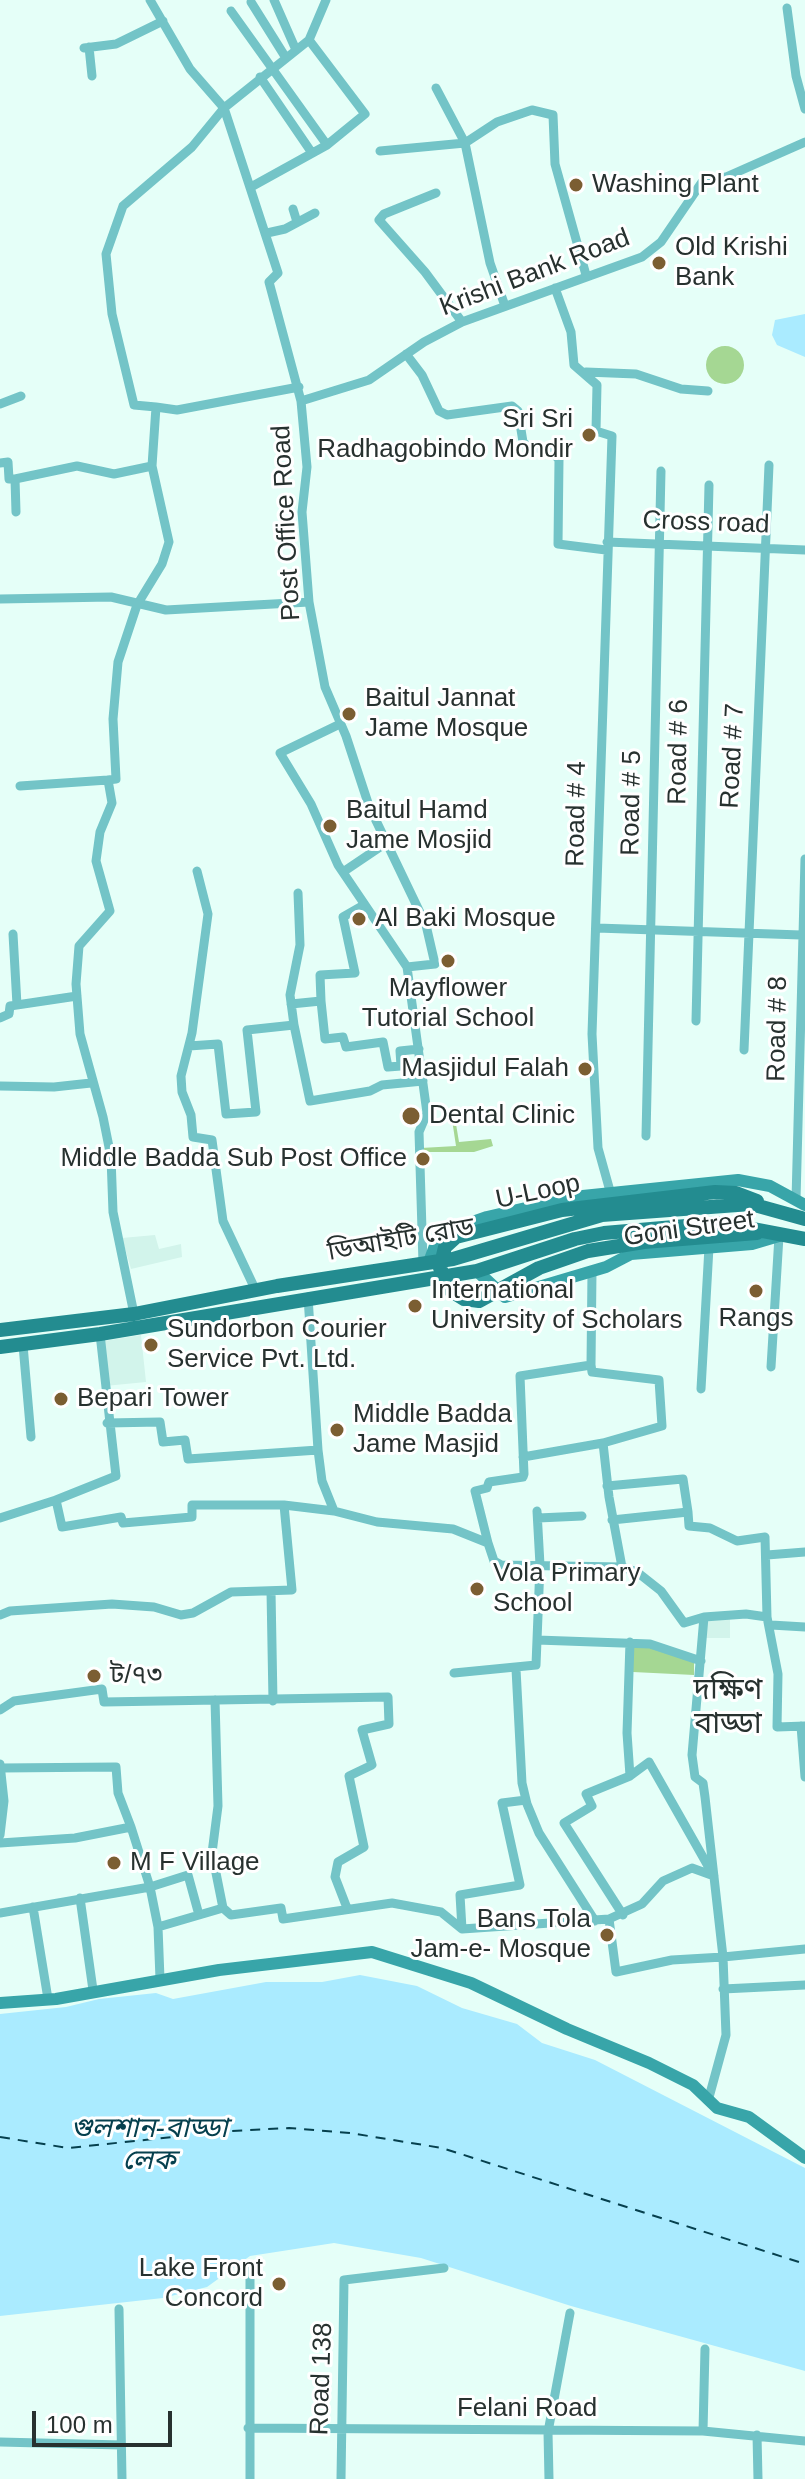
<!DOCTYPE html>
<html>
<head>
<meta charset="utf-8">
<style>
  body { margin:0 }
  #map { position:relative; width:805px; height:2479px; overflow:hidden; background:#e5fff8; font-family:Arial,sans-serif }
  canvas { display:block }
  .scale { position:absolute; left:32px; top:2411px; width:140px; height:36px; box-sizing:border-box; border:4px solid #27312f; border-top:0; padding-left:10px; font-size:24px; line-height:28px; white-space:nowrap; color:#27312f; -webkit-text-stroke:6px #fff; paint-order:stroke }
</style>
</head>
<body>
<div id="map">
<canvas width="805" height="2479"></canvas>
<div class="scale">100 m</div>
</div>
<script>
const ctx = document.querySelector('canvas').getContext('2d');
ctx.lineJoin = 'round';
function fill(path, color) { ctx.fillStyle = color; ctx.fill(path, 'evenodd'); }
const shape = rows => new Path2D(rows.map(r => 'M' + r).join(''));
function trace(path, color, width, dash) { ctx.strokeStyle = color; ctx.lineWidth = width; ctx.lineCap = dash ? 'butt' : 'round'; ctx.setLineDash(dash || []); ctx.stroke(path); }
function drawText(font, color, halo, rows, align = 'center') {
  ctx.font = font + ' Arial,"Noto Sans Bengali",sans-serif'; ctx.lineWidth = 6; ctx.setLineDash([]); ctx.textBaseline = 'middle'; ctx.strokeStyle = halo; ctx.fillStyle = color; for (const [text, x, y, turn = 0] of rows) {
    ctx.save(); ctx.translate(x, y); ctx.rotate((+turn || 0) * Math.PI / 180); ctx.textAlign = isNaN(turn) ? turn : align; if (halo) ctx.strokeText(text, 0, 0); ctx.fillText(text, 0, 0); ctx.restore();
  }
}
fill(shape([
  [155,1235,159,1249,181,1244,182,1257,131,1269,122,1238],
  [141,1335,146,1382,105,1386,104,1341],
  [706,1617,730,1617,730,1638,706,1638]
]), '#d2f4eb');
fill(shape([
  '706 365a19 19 0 1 1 38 0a19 19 0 1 1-38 0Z',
  [454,1112,459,1142,491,1139,493,1146,474,1152,421,1152,421,1148,456,1146,451,1113],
  [633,1646,649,1646,694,1660,694,1675,633,1672]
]), '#a5d793');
fill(shape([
  [805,314,805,357,777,345,772,335,775,320],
  [360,1975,417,1986,462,2008,517,2024,542,2043,595,2060,805,2168,805,2371,571,2306,421,2258,334,2243,250,2256,207,2287,163,2298,0,2316,0,2014,66,2007,99,1999,156,1993,173,1999,266,1982,322,1982]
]), '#aaebff');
trace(shape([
  [0,2137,68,2148,230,2131,289,2128,350,2133,442,2148,805,2264]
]), '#06404e', 2, [10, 8]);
trace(shape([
  [274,0,296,50],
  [326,0,309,40,224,108,278,273,269,282,301,401,307,467,302,512,309,602,325,687,346,736,369,806,426,925,435,964,407,967,427,1113,419,1132,423,1263],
  [251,2,286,58],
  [787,8,796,76,805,109],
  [231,11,327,145],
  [89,47,92,76],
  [84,48,116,44,163,21],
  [260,77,312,153],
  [380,151,465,143,436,88],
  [251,187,327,145,365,114,309,40],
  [436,193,384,214,379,220,425,272,462,322],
  [293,209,297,222],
  [267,233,285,229,315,213],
  [555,288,571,332,574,365,597,385,596,431,612,436,592,1034,598,1148,610,1191],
  [505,306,490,263,465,143,497,122,532,110,553,115,555,164,586,275],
  [406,354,422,375,439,411,447,415,512,406,518,411,523,442,527,446,552,451,559,460,558,544,606,550],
  [586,372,636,374,681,389,708,391],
  [301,401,369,380,424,342,462,322,642,257,661,242,702,182,726,177,805,142],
  [0,404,21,396],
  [156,407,177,410,299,387],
  [0,463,8,462,9,479,15,479],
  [16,512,15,479,77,466,114,474,152,466],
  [607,542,805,550],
  [0,599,111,597,166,610,309,602],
  [340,724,280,753,311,804,338,865,407,967],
  [20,786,108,780],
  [197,871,208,914,192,1033,181,1076,182,1092,191,1115,193,1137,212,1140,223,1221,256,1291],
  [343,872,386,843],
  [597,928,801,935],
  [13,934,17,1005],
  [321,1001,320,975,355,973,343,917,364,905],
  [291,1004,321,1001,325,1039,343,1037,346,1047,383,1042,388,1067,401,1066,400,1051,419,1049],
  [0,1018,9,1014,10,1006,77,996],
  [696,1021,709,485],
  [294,1025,310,1101,370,1091,382,1085,423,1081],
  [189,1046,218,1044,226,1114,256,1112,247,1030,294,1025,290,995,300,945,298,893],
  [744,1050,769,465],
  [0,1086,54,1087,91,1083],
  [646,1136,661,471],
  [796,1200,805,859],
  [308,1297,318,1450,322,1481,334,1511],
  [134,1314,113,1212,111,1157,103,1117,80,1034,76,984,79,946,110,911,96,861,100,832,112,803,108,780,116,779,113,719,118,662,137,605,162,564,169,542,152,466,156,407,134,405,112,314,106,254,123,206,192,147,224,108,190,69,150,0],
  [23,1345,31,1437],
  [771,1367,779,1236],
  [701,1389,709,1247],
  [107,1423,160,1422,163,1442,185,1440,188,1459,318,1450],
  [603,1443,609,1497,622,1567],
  [523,1457,603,1443,662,1426,659,1380,592,1372,591,1365],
  [607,1486,683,1479,688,1512],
  [56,1500,116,1476,100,1334],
  [0,1518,56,1500,62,1527,121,1517,123,1523,192,1517,192,1505,284,1505,334,1511,377,1522,453,1529,488,1543,494,1561,501,1565,622,1567,637,1572,661,1591,684,1623,704,1617,692,1755,695,1777,703,1783,705,1797,723,1957,805,1949],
  [538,1518,582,1516],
  [612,1520,688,1512,689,1526,710,1528,737,1541,765,1537,767,1617],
  [488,1543,475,1491,487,1488,489,1482,523,1477,524,1474,520,1376,591,1365,592,1271],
  [767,1555,805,1552],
  [271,1591,273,1701],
  [0,1615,10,1611,112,1604,154,1607,181,1615,193,1613,231,1592,292,1590,284,1505],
  [704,1617,746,1614,767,1617,778,1674,777,1727,805,1726],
  [771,1625,805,1627],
  [537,1640,650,1644,701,1661],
  [630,1642,627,1733,630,1776,649,1762,712,1873],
  [516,1669,522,1783,527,1804,539,1833,595,1921],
  [454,1673,536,1665,540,1565,537,1511],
  [215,1700,218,1806,212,1853,223,1908],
  [0,1710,14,1701,102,1689,104,1702,388,1697,389,1724,362,1730,372,1765,349,1776,364,1847,338,1862,335,1877,347,1908],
  [801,1726,805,1777],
  [0,1764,4,1801,0,1835],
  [131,1827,150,1887,188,1875,199,1915],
  [0,1843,75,1838,131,1827,118,1793,116,1767,1,1768],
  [80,1898,93,1990],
  [33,1907,48,1999],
  [0,1913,150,1887,158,1927,223,1908,231,1915,281,1908,283,1919,392,1903,441,1912,462,1929,609,1919,642,1904,663,1881,692,1868,714,1876],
  [623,1915,564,1823,592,1806,586,1794,630,1776],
  [609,1919,616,1972,672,1960,723,1957,726,2035,708,2101],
  [158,1927,160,1979],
  [462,1929,460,1895,520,1885,502,1803,526,1800],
  [723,1989,805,1985],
  [119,2309,122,2479],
  [248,2428,703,2431,805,2441],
  [703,2431,705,2349],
  [757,2435,758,2479],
  [0,2442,122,2445],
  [250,2479,250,2267],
  [341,2479,344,2280,444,2268],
  [549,2479,548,2432,570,2313]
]), '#73c4c7', 9);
trace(shape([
  [429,1262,436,1243,450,1230,487,1217,573,1197,738,1180,770,1186,805,1205],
  [477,1271,505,1297,606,1267,631,1254,752,1244,779,1236],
  [0,2003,56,1999,219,1970,372,1952,471,1983,567,2029,649,2063,693,2085,717,2108,749,2117,805,2158]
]), '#38a5a9', 12);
trace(shape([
  [757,1233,644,1242,588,1251,539,1268,479,1301,464,1299,451,1291,440,1268,445,1247,456,1237,562,1210,715,1192,736,1193,757,1201],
  [0,1330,134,1314,277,1286,453,1259,602,1215,751,1204,805,1219],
  [0,1347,100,1334,477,1271,575,1239,604,1233,721,1223,805,1239]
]), '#238c90', 14);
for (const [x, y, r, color] of [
  [576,185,8,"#7b5e32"],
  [659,263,8,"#7b5e32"],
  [589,435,8,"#7b5e32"],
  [349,714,8,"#7b5e32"],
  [330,826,8,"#7b5e32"],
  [359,919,8,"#7b5e32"],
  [448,961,8,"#7b5e32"],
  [585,1069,8,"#7b5e32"],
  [411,1116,10,"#7b5e32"],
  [423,1159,8,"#7b5e32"],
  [756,1291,8,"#7b5e32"],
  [415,1306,8,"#7b5e32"],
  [151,1345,8,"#7b5e32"],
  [61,1399,8,"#7b5e32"],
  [337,1430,8,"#7b5e32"],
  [477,1589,8,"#7b5e32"],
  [94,1676,8,"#7b5e32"],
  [114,1863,8,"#7b5e32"],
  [607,1935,8,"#7b5e32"],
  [279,2284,8,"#7b5e32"]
]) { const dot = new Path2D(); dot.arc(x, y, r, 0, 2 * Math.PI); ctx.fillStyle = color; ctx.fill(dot); trace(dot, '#fff', 3); }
drawText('26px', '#27312f', '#fff', [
  ["Washing Plant",592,185],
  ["Old Krishi",675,248],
  ["Bank",675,278],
  ["Sri Sri",573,420,"right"],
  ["Radhagobindo Mondir",573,450,"right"],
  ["Baitul Jannat",365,699],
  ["Jame Mosque",365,729],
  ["Baitul Hamd",346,811],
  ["Jame Mosjid",346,841],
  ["Al Baki Mosque",375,919],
  ["Mayflower",448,989,"center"],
  ["Tutorial School",448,1019,"center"],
  ["Masjidul Falah",569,1069,"right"],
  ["Dental Clinic",429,1116],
  ["Middle Badda Sub Post Office",407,1159,"right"],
  ["International",431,1291],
  ["University of Scholars",431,1321],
  ["Rangs",756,1319,"center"],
  ["Sundorbon Courier",167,1330],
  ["Service Pvt. Ltd.",167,1360],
  ["Bepari Tower",77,1399],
  ["Middle Badda",353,1415],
  ["Jame Masjid",353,1445],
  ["Vola Primary",493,1574],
  ["School",493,1604],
  ["ট/৭৩",110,1676],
  ["M F Village",130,1863],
  ["Bans Tola",591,1920,"right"],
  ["Jam-e- Mosque",591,1950,"right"],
  ["Lake Front",263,2269,"right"],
  ["Concord",263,2299,"right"]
], 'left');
drawText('26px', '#27312f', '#fff', [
  ["Krishi Bank Road",535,273,-21],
  ["Post Office Road",287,523,-93],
  ["Cross road",706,523,2],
  ["Road # 6",679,752,-89],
  ["Road # 7",733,756,-87],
  ["Road # 5",632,803,-89],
  ["Road # 4",577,814,-89],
  ["Road # 8",778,1029,-89],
  ["U-Loop",538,1192,-12],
  ["Goni Street",689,1229,-8],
  ["ডিআইটি রোড",401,1240,-10],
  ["Road 138",322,2379,-88],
  ["Felani Road",527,2409]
]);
drawText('italic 28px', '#06404e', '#fff', [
  ["গুলশান-বাড্ডা",149,2129],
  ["লেক",149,2161]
]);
drawText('30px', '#27312f', '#fff', [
  ["দক্ষিণ",728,1691],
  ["বাড্ডা",728,1725]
]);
</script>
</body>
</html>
